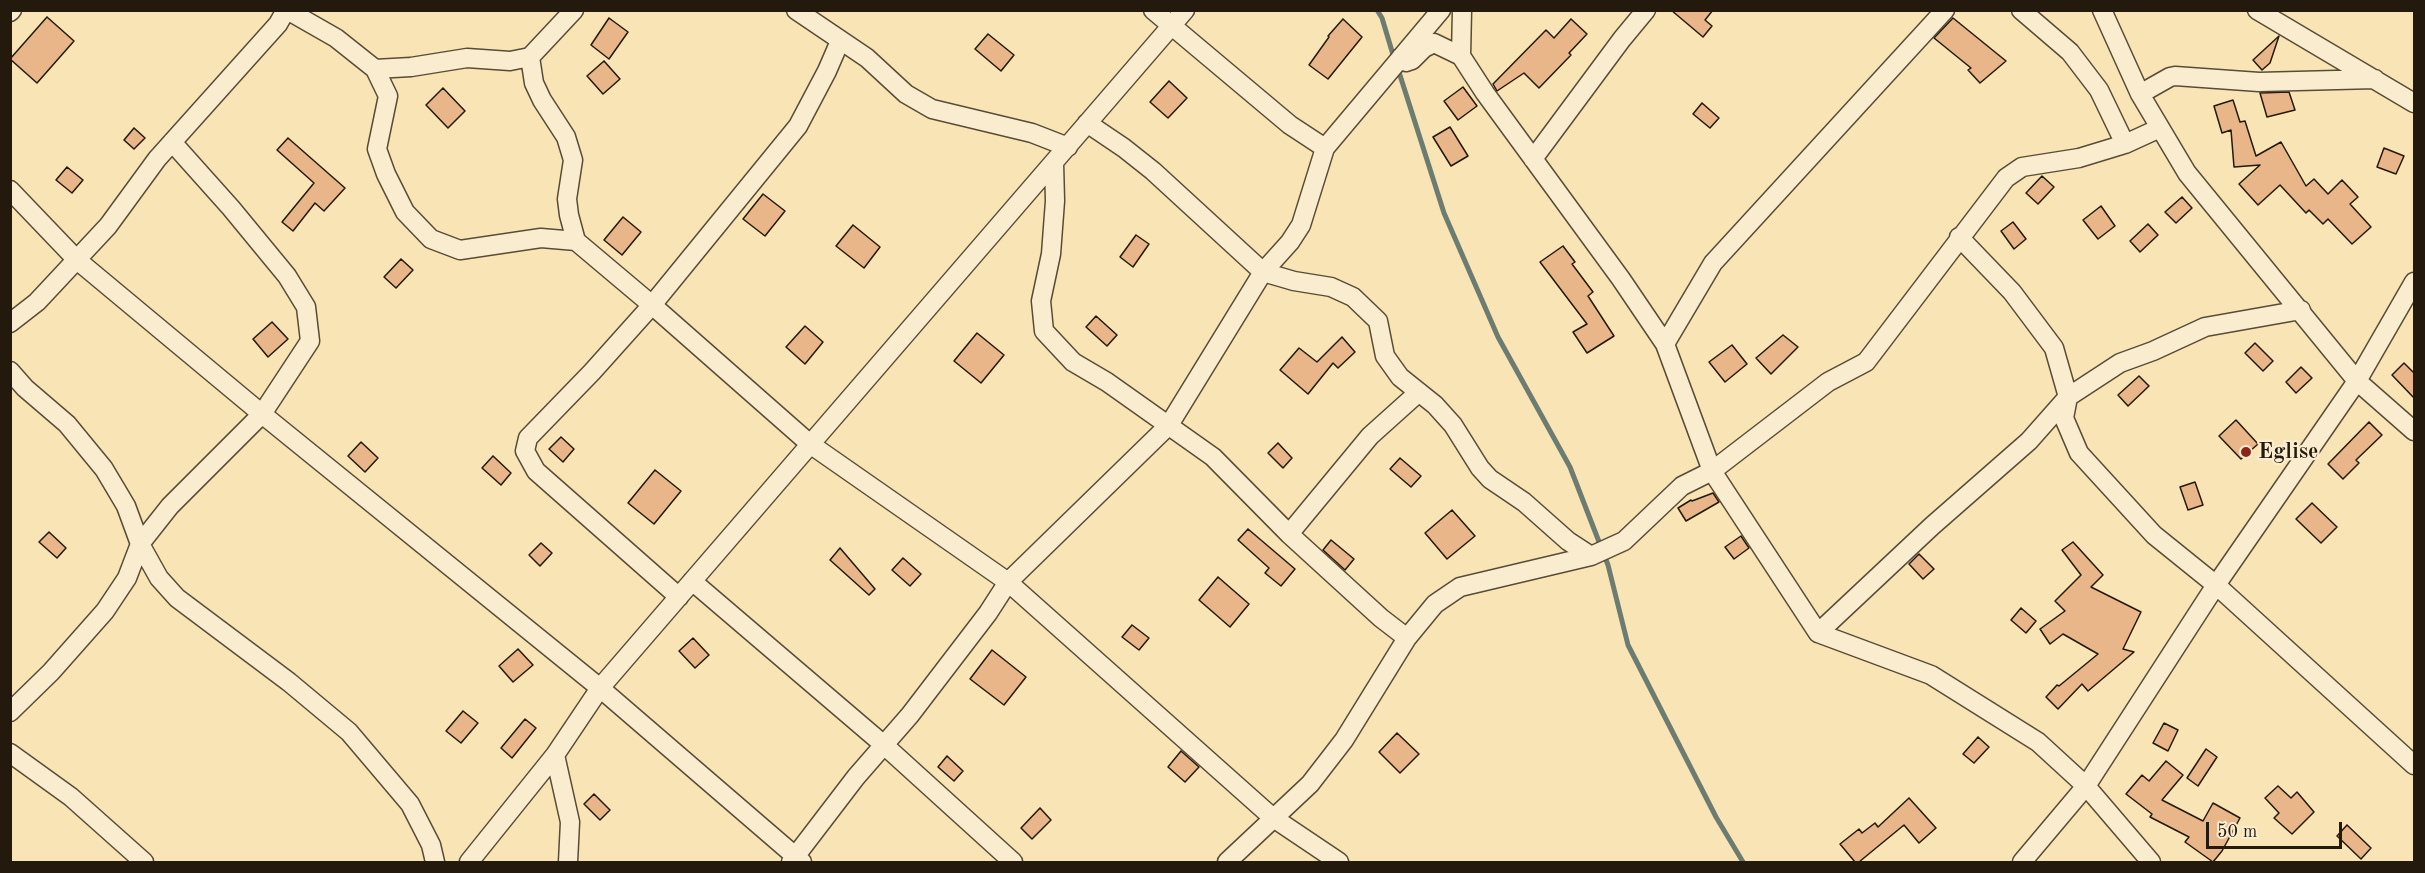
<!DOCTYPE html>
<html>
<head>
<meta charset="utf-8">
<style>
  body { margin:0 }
  #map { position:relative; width:2425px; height:873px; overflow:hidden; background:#f8e4b5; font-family:"Old Standard TT",serif }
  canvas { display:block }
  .frame { position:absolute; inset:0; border:12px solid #23190c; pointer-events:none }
  .scale { position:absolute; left:2206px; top:822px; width:136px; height:27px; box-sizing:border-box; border:3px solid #23190c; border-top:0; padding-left:8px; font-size:18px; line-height:21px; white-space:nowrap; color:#23190c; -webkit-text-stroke:4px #faedcf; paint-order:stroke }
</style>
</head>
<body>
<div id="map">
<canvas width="2425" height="873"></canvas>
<div class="frame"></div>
<div class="scale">50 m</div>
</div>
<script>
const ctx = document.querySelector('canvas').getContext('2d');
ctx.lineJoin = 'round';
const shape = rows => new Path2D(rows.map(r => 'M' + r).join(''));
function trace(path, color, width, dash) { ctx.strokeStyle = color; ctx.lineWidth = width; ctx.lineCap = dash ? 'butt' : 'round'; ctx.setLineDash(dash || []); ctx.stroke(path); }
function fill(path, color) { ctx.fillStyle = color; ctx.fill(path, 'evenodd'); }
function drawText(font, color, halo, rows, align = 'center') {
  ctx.font = font + ' "Old Standard TT",serif'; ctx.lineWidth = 4.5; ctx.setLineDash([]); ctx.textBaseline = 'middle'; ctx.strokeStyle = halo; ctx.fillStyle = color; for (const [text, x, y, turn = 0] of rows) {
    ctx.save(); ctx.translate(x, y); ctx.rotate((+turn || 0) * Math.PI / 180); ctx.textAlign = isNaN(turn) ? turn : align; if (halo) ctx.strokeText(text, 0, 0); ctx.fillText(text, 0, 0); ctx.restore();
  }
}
trace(shape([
  [1377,10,1382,18,1394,58],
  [1398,69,1444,213,1498,337,1570,467,1608,565,1628,645,1716,817,1743,862]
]), '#6d7c71', 5);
const building = shape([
  [1671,10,1713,10,1705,20,1712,26,1703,37,1671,10],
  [47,17,74,41,37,83,10,59,47,17],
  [609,18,628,32,609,59,591,45,609,18],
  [1953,18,2006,61,1980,83,1968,70,1971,68,1934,38,1953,18],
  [1343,19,1362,37,1328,79,1309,65,1329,37,1328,36,1343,19],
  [1571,19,1587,34,1569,53,1571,55,1539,88,1524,73,1497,91,1493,84,1546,30,1554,38,1571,19],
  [988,34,1014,55,1001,71,975,49,988,34],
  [2279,36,2270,63,2262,70,2253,60,2279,36],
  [604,61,620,79,603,94,587,76,604,61],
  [1169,81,1187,98,1168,118,1150,102,1169,81],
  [1463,87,1477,106,1458,120,1444,101,1463,87],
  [443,88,465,111,448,128,426,105,443,88],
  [2289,92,2295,110,2267,117,2260,93,2289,92],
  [2233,100,2240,122,2245,121,2256,156,2281,142,2306,186,2314,179,2328,194,2342,180,2358,197,2350,204,2371,227,2352,244,2328,219,2323,224,2309,210,2306,213,2280,185,2258,205,2239,184,2260,165,2234,167,2231,130,2222,133,2214,106,2233,100],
  [1702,103,1719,118,1710,128,1693,114,1702,103],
  [1450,127,1468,156,1451,166,1433,137,1450,127],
  [134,128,145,138,134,149,124,140,134,128],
  [288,138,345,188,324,211,315,203,293,231,282,222,314,183,277,150,288,138],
  [2384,148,2404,156,2396,174,2377,167,2384,148],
  [67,167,83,180,72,193,56,180,67,167],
  [2042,176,2054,187,2038,204,2026,193,2042,176],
  [763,194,785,211,765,236,743,219,763,194],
  [2182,197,2192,208,2176,223,2165,212,2182,197],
  [2101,206,2115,226,2098,239,2083,220,2101,206],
  [623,217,641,232,622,255,604,240,623,217],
  [2013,222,2026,239,2014,249,2001,231,2013,222],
  [2148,224,2158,235,2140,252,2130,241,2148,224],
  [853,225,880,247,864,268,836,246,853,225],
  [1136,235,1149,244,1133,267,1120,257,1136,235],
  [1563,246,1575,262,1572,264,1593,292,1588,296,1614,336,1587,353,1573,332,1587,324,1540,262,1563,246],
  [401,259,413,270,396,288,384,277,401,259],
  [1096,316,1117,335,1107,346,1086,327,1096,316],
  [272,322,288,339,268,357,253,339,272,322],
  [805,326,823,342,805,364,786,347,805,326],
  [977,333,1004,355,981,383,954,361,977,333],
  [1783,335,1798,347,1771,374,1756,358,1783,335],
  [1342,337,1355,352,1338,368,1333,363,1308,394,1280,370,1299,348,1317,362,1342,337],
  [2255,343,2273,361,2263,371,2245,353,2255,343],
  [1732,345,1747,364,1725,382,1709,362,1732,345],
  [2404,363,2415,374,2415,399,2392,375,2404,363],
  [2301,367,2312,378,2296,393,2286,382,2301,367],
  [2139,376,2149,386,2128,406,2118,395,2139,376],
  [2236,420,2258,444,2241,459,2219,436,2236,420],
  [2369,422,2382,435,2356,460,2359,463,2343,479,2328,464,2369,422],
  [561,437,574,449,563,462,549,449,561,437],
  [361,442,378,458,365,472,348,456,361,442],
  [1278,443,1292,458,1283,468,1268,453,1278,443],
  [493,456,511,473,501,485,482,468,493,456],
  [1400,458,1421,476,1411,487,1390,469,1400,458],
  [655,470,681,491,654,524,628,503,655,470],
  [2195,482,2203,505,2188,510,2180,487,2195,482],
  [1713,493,1719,502,1686,521,1678,508,1691,500,1692,501,1713,493],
  [2312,503,2337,527,2321,543,2296,519,2312,503],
  [1452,510,1475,536,1447,559,1425,533,1452,510],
  [1248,529,1295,569,1281,586,1265,573,1269,568,1238,540,1248,529],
  [49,532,66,548,57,558,39,542,49,532],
  [1741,536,1749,548,1734,559,1725,547,1741,536],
  [1331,540,1354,559,1345,570,1323,550,1331,540],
  [2073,542,2103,575,2091,587,2141,612,2123,649,2134,652,2088,691,2082,684,2058,709,2046,697,2057,685,2059,686,2098,654,2063,634,2050,644,2040,629,2065,611,2055,601,2081,575,2062,550,2073,542],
  [541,543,552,553,540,566,529,555,541,543],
  [840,548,875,589,869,595,830,560,840,548],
  [1919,554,1934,569,1923,579,1909,564,1919,554],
  [903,558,921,574,910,586,892,570,903,558],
  [1218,577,1249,604,1230,627,1199,600,1218,577],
  [2021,608,2036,621,2026,633,2011,620,2021,608],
  [1132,625,1149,638,1139,650,1122,637,1132,625],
  [693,638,709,655,695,668,679,651,693,638],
  [518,649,533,665,513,682,499,666,518,649],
  [992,650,1026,677,1004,705,970,679,992,650],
  [463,711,478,723,461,743,446,731,463,711],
  [525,719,536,728,512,758,501,748,525,719],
  [2164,723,2178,730,2168,751,2153,743,2164,723],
  [1397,733,1419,754,1400,773,1379,752,1397,733],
  [1978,737,1989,747,1974,763,1963,754,1978,737],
  [2206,749,2217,757,2198,786,2187,778,2206,749],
  [1181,751,1199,767,1185,782,1168,767,1181,751],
  [947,756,963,771,954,781,938,767,947,756],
  [2166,761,2183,775,2162,800,2203,821,2213,803,2240,818,2222,851,2213,862,2185,842,2189,837,2150,817,2152,814,2126,794,2142,775,2149,781,2166,761],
  [2278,786,2291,798,2297,792,2314,812,2292,834,2274,818,2279,813,2265,798,2278,786],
  [594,794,610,810,600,820,584,804,594,794],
  [1909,798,1936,828,1919,843,1904,825,1859,862,1855,862,1840,844,1859,829,1862,833,1875,823,1878,827,1909,798],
  [1040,808,1051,820,1032,839,1021,828,1040,808],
  [2347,825,2371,848,2361,859,2337,836,2347,825]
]);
fill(building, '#e8b689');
trace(building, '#23190c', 1.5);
const minor = shape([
  [287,10,336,38,375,69,388,96,377,149,386,174,405,212,431,239,460,250,541,238,576,241],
  [796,10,867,58,906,94,932,109,1032,133,1068,147],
  [1153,10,1290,125,1325,148],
  [2021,10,2070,52,2099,90,2125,144],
  [2102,10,2140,94,2187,173,2357,381,2414,431],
  [2257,10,2414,103],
  [10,12,12,10],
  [840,41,827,71,798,126,652,305,810,444,1008,582,1272,817,1339,862],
  [1461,56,1462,10],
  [530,57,534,83,542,100,566,137,573,160,567,199,569,215,576,241,652,305,592,372,528,438,525,451,536,471,679,597],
  [1401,57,1406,62,1412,60,1424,48,1434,43,1461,56,1485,93,1621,279,1665,344,1712,471,1818,633,1931,675,2038,742,2086,786,2151,862],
  [375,69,411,67,467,58,510,61,530,57,574,10],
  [2140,94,2170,77,2175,76,2259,82,2375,79],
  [1087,123,1124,148,1153,171,1263,272,1294,281,1331,287,1353,297,1378,321,1385,356,1400,377,1435,405,1453,425,1480,468,1490,479,1524,502,1568,541,1591,556],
  [172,142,231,208,287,276,306,307,310,341,262,414,170,506,140,544,159,578,177,598,289,682,349,732,410,804,431,845,435,862],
  [1533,159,1622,39,1646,10],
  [1054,163,1055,201,1051,254,1041,301,1044,331,1073,362,1107,382,1213,457,1289,534,1381,618,1407,638],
  [10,190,77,260,262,414,600,688,802,862],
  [1959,237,2012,292,2054,348,2068,397,2120,363,2153,351,2205,327,2301,310],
  [10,323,37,302,108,226,157,159,278,24,286,10],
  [1665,344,1713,263,1945,10],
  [10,371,25,388,67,424,104,469,126,506,140,544,127,578,105,611,51,672,10,712],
  [2068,397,2064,418,2079,453,2154,535,2216,585,2414,765],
  [1289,534,1370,436,1419,392],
  [692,581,884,745,1013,862],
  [1818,633,1932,526,2029,441,2067,398],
  [10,753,71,797,144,862],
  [555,755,570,822,568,862],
  [469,862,555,755,600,688,1185,10],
  [791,862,856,777,910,715,988,613,1008,582,1169,425,1263,272,1290,242,1301,225,1325,148,1441,10],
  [1227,862,1310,784,1344,740,1407,638,1435,604,1460,587,1591,556,1624,541,1682,486,1712,471,1828,382,1866,362,2006,178,2022,167,2079,158,2125,144,2160,128],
  [2022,862,2086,786,2216,585,2357,381,2414,282]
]);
trace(minor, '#584c36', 21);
trace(minor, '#faedcf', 18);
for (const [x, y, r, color] of [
  [2246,452,6,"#8f2418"]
]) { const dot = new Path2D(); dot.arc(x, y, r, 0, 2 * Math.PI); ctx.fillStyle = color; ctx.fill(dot); trace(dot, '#faedcf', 2); }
drawText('bold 22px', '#23190c', '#faedcf', [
  ["Eglise",2258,452]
], 'left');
</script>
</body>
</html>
